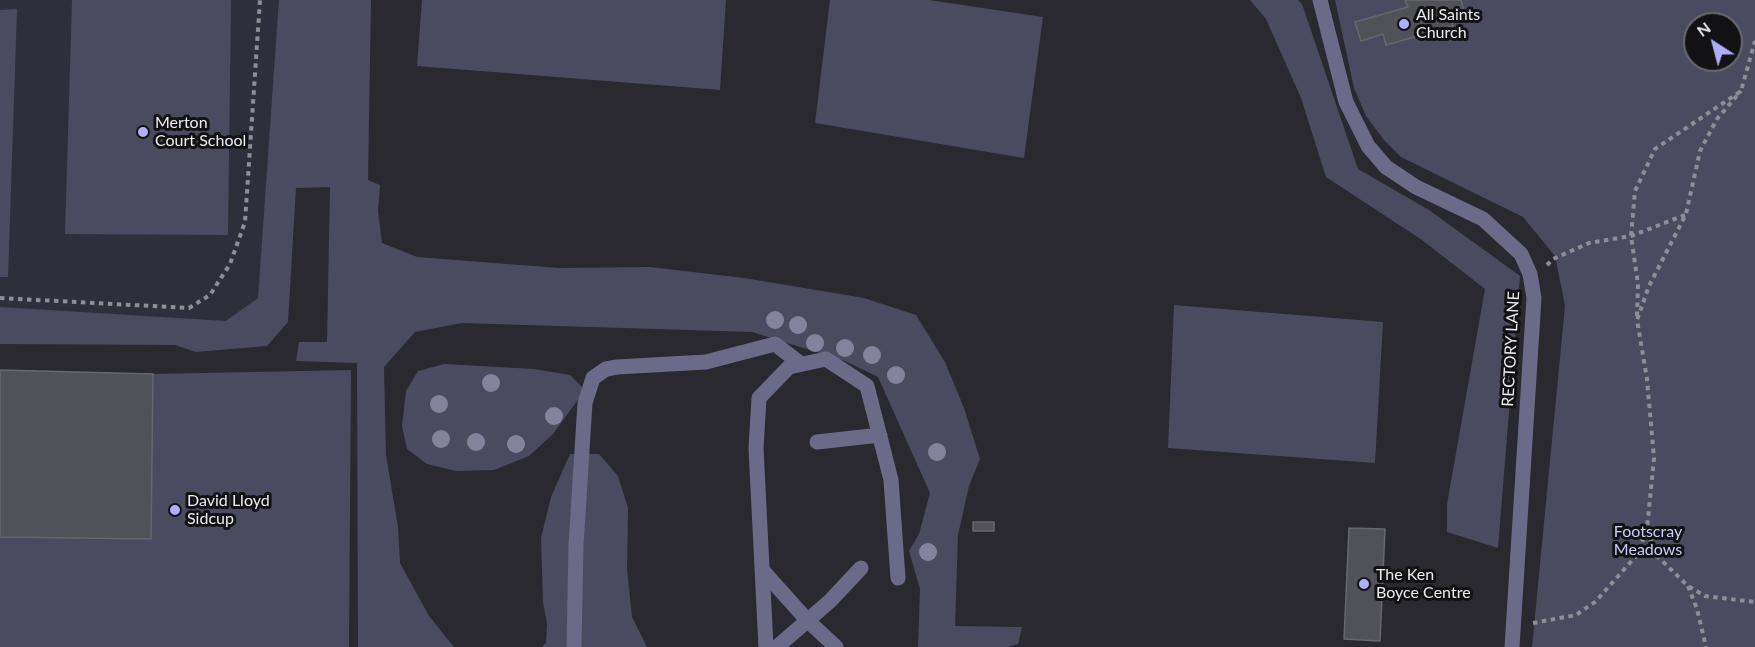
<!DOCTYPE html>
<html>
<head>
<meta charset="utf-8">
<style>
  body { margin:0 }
  #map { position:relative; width:1755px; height:647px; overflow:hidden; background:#29292f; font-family:Lato,sans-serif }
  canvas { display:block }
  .north { position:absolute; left:1683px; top:12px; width:60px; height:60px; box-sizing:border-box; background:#121215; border:2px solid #69696d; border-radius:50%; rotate:324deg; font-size:16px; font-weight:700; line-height:24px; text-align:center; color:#ebebf0 }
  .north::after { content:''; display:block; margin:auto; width:21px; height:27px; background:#b0aefa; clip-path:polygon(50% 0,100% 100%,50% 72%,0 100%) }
</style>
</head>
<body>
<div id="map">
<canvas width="1755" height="647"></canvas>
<div class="north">N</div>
</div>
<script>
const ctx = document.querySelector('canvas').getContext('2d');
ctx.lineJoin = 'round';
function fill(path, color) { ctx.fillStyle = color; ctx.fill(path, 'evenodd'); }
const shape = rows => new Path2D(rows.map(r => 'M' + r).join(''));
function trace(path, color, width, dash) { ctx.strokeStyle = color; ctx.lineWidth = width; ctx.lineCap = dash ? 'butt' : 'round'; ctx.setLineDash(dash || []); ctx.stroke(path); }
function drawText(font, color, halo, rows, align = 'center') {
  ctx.font = font + ' Lato,sans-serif'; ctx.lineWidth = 6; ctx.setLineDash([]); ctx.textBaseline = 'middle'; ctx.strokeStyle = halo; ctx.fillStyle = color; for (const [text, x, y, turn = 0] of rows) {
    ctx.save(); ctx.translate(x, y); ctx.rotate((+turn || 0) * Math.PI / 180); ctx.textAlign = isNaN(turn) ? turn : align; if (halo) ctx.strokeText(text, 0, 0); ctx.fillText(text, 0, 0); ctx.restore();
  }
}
fill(shape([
  [0,0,296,0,275,311,241,336,0,322]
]), '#2f2f3b');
fill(shape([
  [72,0,231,0,228,235,65,234],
  [279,0,371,0,368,180,380,185,378,211,382,243,417,257,559,268,650,267,744,278,864,298,916,315,945,362,964,408,980,459,969,486,958,535,955,626,1022,627,1018,644,1007,647,918,647,920,589,909,551,919,534,930,493,878,377,845,361,752,332,462,323,415,332,384,367,386,455,398,527,400,563,429,616,454,647,358,647,357,363,296,361,299,342,327,342,330,187,296,188,288,322,267,346,196,352,175,345,0,344,0,307,226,321,258,298],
  [422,0,726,0,720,90,417,66],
  [830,0,929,0,1043,17,1024,158,815,123],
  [1250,0,1298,0,1302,4,1358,169,1429,210,1520,276,1498,548,1447,532,1447,504,1485,289,1422,240,1326,177,1301,98,1266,19],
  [1335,0,1755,0,1755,647,1532,647,1565,306,1555,256,1523,217,1401,157,1384,140,1366,116,1354,88],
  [1695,24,1731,24,1731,60,1695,60],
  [17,9,8,277,0,277,0,10],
  [1174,305,1383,322,1375,463,1168,448],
  [444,364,534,369,570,375,585,390,553,434,529,456,494,470,456,471,427,464,407,449,402,426,406,391,418,371],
  [0,370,153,374,351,370,349,647,0,647],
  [570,454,599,454,618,476,628,508,627,569,632,617,647,647,542,647,546,643,547,624,543,602,541,538,551,497]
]), '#4b4b60');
const building = shape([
  [1405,0,1461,0,1464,11,1450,15,1453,26,1386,45,1383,34,1361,41,1355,22,1408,7,1405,0],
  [0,370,153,374,151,539,0,537,0,370],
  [973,522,994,522,994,531,973,531,973,522],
  [1349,528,1385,529,1380,641,1344,639,1349,528]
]);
fill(building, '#515158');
trace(building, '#67676e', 1.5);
trace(shape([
  [1547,265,1553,259,1589,243,1631,236,1685,215],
  [0,298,189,308,210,295,230,264,245,222,260,0],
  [1637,316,1638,284,1631,236,1635,191,1655,149,1741,91,1755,41],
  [1647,530,1657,556,1688,586,1705,596,1755,602],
  [1688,586,1697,609,1706,647],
  [1533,623,1576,615,1595,602,1637,555,1647,529,1654,458,1647,379,1637,320,1649,286,1686,214,1700,151,1717,119,1741,91]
]), '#8e8e94', 4, [4.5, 4.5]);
trace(shape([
  [817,442,880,435],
  [764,572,807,620,836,647],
  [574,647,576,545,585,403,593,378,606,369,617,367,706,362,775,344,801,364],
  [766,647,756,448,759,398,789,367,826,359,867,386,891,480,898,578],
  [777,647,830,601,861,568]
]), '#6b6b89', 15);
trace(shape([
  [1320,0,1346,102,1368,146,1386,167,1416,187,1483,219,1521,254,1530,274,1534,298,1512,647]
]), '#6b6b89', 15);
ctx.fillStyle = '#83839c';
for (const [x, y] of [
  [775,320],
  [798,325],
  [815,343],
  [845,348],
  [872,355],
  [896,375],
  [491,383],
  [439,404],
  [554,416],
  [441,439],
  [476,442],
  [516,444],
  [937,452],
  [928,552]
]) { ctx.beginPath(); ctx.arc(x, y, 9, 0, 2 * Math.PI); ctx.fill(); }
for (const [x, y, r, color] of [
  [1404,24,6,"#b0aefa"],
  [143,132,6,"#b0aefa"],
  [175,510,6,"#b0aefa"],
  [1364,584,6,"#b0aefa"]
]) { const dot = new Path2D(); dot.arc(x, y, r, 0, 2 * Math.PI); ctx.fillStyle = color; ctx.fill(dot); trace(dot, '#121215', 2); }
drawText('16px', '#ebebf0', '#121215', [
  ["All Saints",1416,15],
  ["Church",1416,33],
  ["Merton",155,123],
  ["Court School",155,141],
  ["David Lloyd",187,501],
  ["Sidcup",187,519],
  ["The Ken",1376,575],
  ["Boyce Centre",1376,593]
], 'left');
drawText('16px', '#ebebf0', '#121215', [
  ["RECTORY LANE",1511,349,-87]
]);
drawText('16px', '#cdcdf6', '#121215', [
  ["Footscray",1648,532],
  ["Meadows",1648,550]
]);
</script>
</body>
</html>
